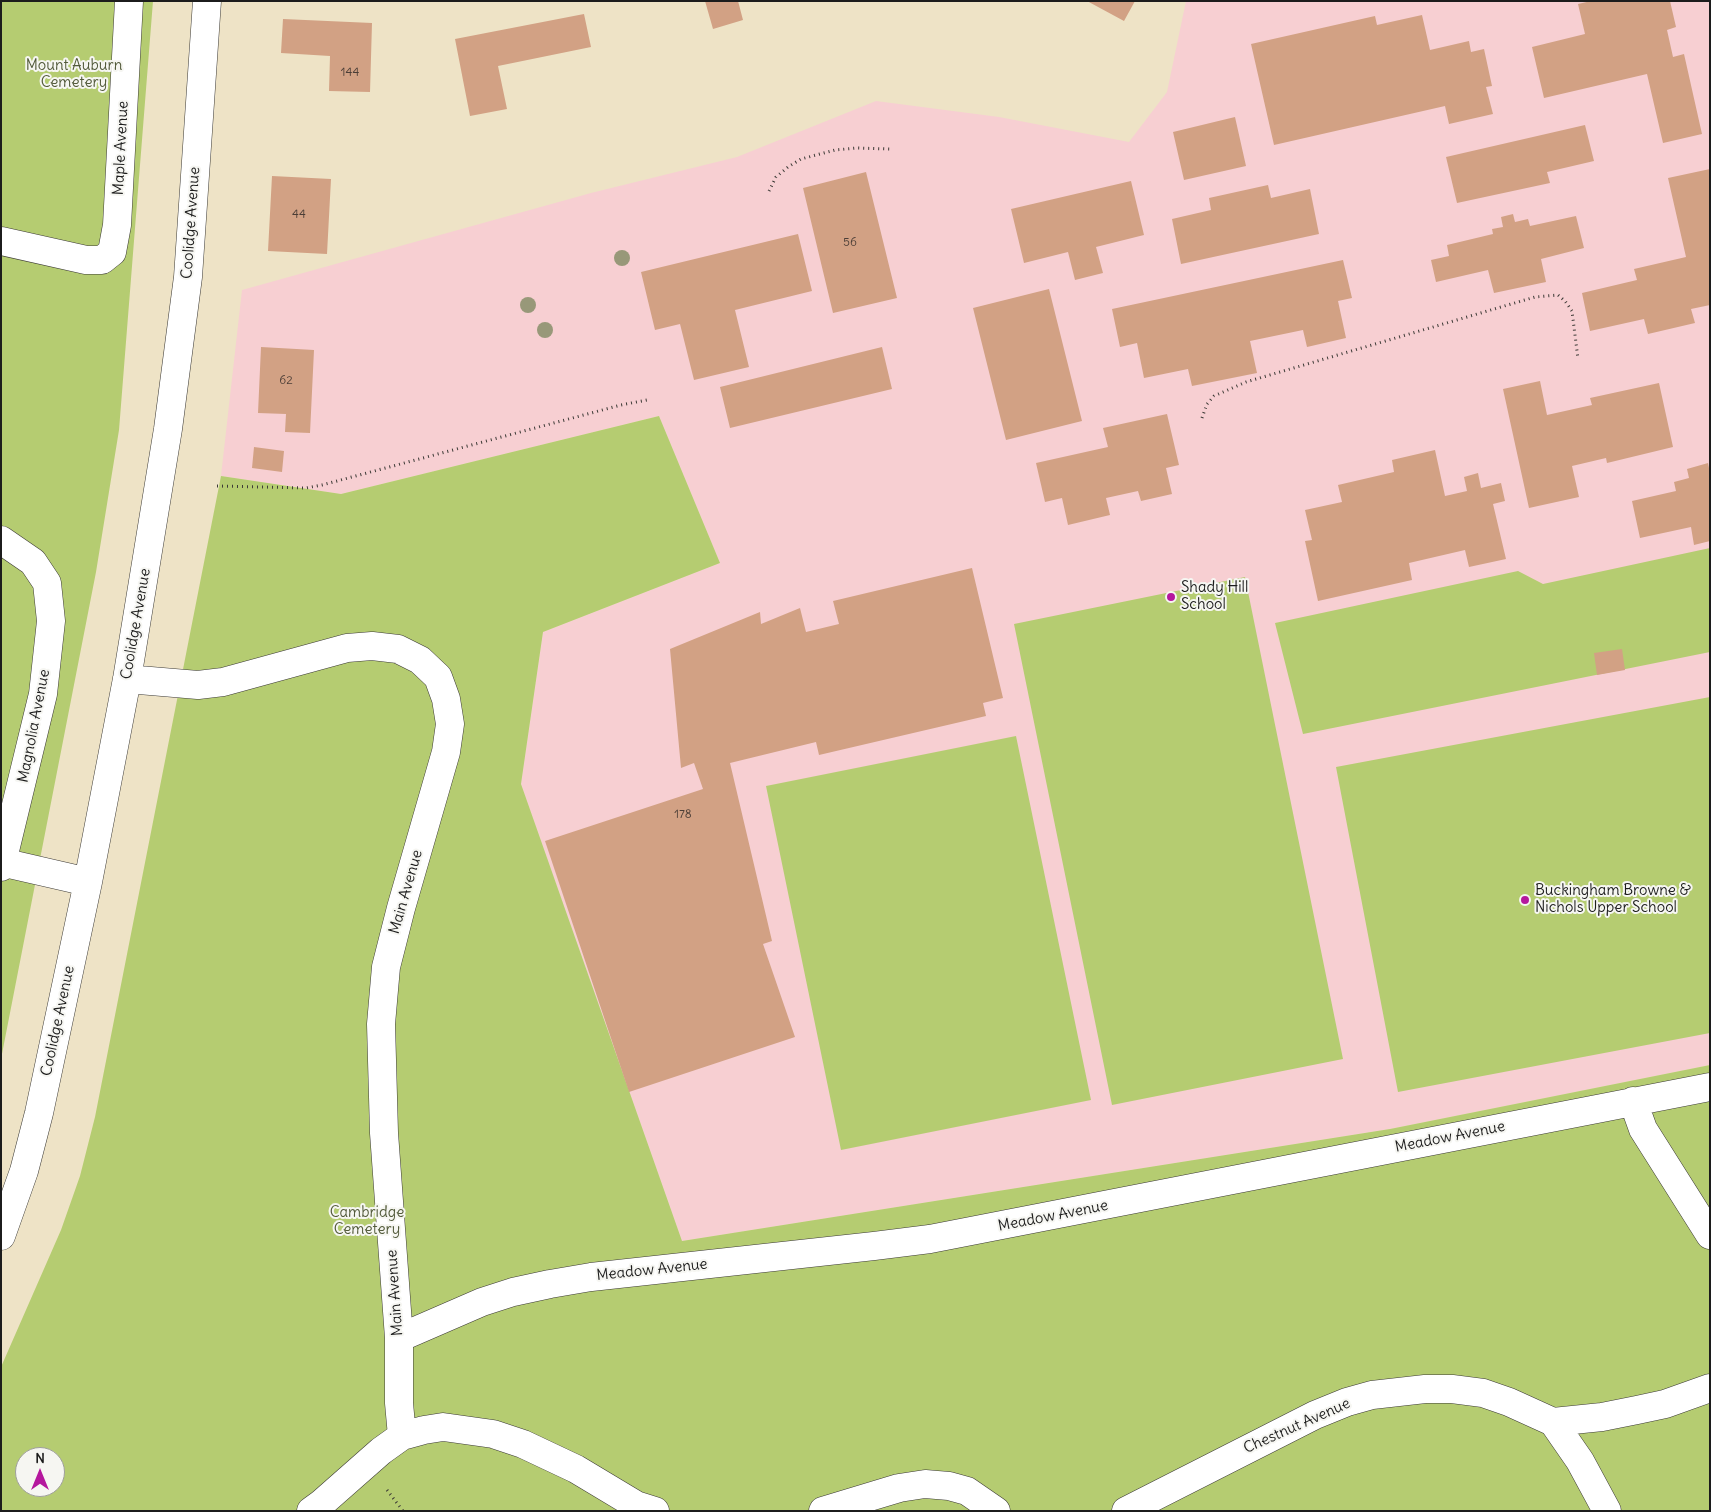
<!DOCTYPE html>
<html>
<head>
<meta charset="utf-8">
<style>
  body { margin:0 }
  #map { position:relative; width:1711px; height:1512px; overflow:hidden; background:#eee3c6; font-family:Delius,sans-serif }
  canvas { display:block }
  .frame { position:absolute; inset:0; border:2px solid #1c1c1c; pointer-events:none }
  .north { position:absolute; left:15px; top:1447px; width:50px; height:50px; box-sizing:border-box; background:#f6f6f2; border:1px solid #9f9f9c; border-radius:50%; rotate:0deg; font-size:14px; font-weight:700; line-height:20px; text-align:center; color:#1c1c1c }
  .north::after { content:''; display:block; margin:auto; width:18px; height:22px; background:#b5179e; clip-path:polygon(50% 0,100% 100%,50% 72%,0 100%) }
</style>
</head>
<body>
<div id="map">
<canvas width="1711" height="1512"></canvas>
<div class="frame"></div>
<div class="north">N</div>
</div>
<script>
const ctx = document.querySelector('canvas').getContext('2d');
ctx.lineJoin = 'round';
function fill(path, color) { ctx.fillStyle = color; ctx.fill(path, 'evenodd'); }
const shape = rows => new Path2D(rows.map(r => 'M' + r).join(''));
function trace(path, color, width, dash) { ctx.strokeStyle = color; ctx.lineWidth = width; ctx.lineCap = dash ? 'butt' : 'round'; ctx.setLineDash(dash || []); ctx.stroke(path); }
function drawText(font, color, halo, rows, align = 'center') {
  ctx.font = font + ' Delius,sans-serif'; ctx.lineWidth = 4; ctx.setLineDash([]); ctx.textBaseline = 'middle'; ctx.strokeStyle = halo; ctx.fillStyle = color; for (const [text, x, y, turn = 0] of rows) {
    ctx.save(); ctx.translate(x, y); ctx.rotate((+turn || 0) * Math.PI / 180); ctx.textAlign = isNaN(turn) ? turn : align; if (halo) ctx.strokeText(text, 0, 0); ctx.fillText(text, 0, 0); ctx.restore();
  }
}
fill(shape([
  [1186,1,1710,1,1710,1065,1390,1129,682,1241,521,784,543,632,720,563,659,416,341,494,221,476,242,290,591,193,737,157,876,101,999,117,1129,142,1167,92]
]), '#f7cfd2');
fill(shape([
  [1,1,153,1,119,430,96,572,1,1059],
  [659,416,720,563,543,632,521,784,682,1241,1390,1129,1710,1065,1710,1511,1,1511,1,1367,61,1230,80,1176,95,1117,221,476,341,494],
  [25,1457,55,1457,55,1487,25,1487],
  [1710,548,1710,652,1303,734,1275,623,1518,571,1543,584],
  [1245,577,1343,1059,1112,1105,1014,624],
  [1710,697,1710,1033,1398,1092,1336,767],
  [1016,736,1091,1100,841,1150,766,786]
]), '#b5cc71');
fill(shape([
  [705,1,738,1,743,20,713,29],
  [1087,1,1135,1,1124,21],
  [1591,1,1670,1,1676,27,1667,30,1673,57,1684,54,1702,134,1663,143,1647,74,1544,98,1532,47,1585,34,1578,4],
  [584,14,591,47,498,66,507,109,470,116,455,39],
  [1422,15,1430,50,1469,41,1471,52,1484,49,1492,86,1486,87,1493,114,1449,124,1445,106,1274,145,1251,44,1375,16,1377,25],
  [283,19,372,23,370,92,329,91,330,56,281,53],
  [1235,117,1246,166,1184,180,1173,132],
  [1585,125,1594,161,1547,172,1550,183,1457,203,1446,157],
  [1710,169,1710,305,1691,309,1695,323,1648,334,1644,319,1590,331,1582,293,1637,280,1634,269,1686,257,1668,178],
  [866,172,897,298,833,313,803,188],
  [272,176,331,179,327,254,268,251],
  [1131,181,1144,235,1096,247,1103,273,1075,280,1068,252,1024,263,1011,209],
  [1268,185,1271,198,1310,189,1319,234,1181,264,1172,219,1211,210,1209,198],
  [1513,214,1515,222,1528,219,1530,226,1576,216,1584,248,1541,259,1546,282,1494,293,1488,270,1436,282,1431,260,1449,256,1447,245,1493,234,1492,229,1503,227,1501,217],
  [798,234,812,291,735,310,749,367,694,380,680,324,655,330,641,272],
  [1343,260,1352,298,1338,301,1346,338,1307,347,1303,330,1250,341,1257,373,1192,386,1188,369,1144,378,1137,343,1120,347,1112,309],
  [1049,289,1082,421,1006,440,973,308],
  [261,347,314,350,310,433,285,432,286,414,258,413],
  [882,347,892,389,730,428,720,387],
  [1540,381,1547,415,1592,405,1590,398,1659,383,1673,447,1607,463,1606,458,1572,466,1579,497,1529,508,1503,389],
  [1167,414,1179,465,1166,468,1172,494,1141,501,1138,491,1106,498,1110,515,1068,525,1062,498,1045,502,1036,463,1108,447,1103,428],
  [254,447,284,451,282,472,252,468],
  [1435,450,1445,496,1467,491,1464,477,1478,473,1481,488,1501,483,1505,501,1493,504,1506,559,1469,567,1465,550,1409,563,1412,580,1318,601,1305,541,1312,540,1305,510,1342,502,1338,485,1394,472,1392,460],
  [1708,463,1710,473,1710,541,1694,545,1691,527,1640,538,1632,501,1676,491,1674,482,1689,478,1687,469],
  [972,568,1003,698,983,703,986,716,819,755,816,742,730,763,772,941,763,944,795,1037,629,1092,545,841,703,789,694,763,681,768,670,649,760,612,761,624,800,608,806,632,839,624,833,601],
  [1622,649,1625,670,1597,675,1594,653]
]), '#d2a184');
const minor = shape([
  [1,241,86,260,102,260,112,252,117,225,129,1],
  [1,540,33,562,47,583,51,621,43,694,1,867],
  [127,679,198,685,223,682,347,648,372,646,398,649,420,660,438,677,446,699,450,724,446,752,401,908,386,967,381,1024,384,1133,399,1338,399,1403,402,1436],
  [1,862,88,882],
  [1633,1101,1643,1129,1710,1235],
  [1,1236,24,1171,39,1113,88,882,127,679,168,429,188,277,207,1],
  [399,1338,482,1302,513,1292,550,1284,591,1277,874,1246,930,1239,1710,1087],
  [1553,1422,1580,1461,1607,1511],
  [311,1511,322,1503,381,1451,402,1436,424,1430,443,1427,493,1434,523,1444,576,1469,636,1505,655,1511],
  [823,1511,899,1488,925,1484,949,1486,967,1491,996,1511],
  [1126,1511,1315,1415,1347,1402,1372,1395,1425,1389,1452,1389,1483,1393,1509,1402,1553,1422,1602,1417,1637,1410,1665,1404,1710,1388]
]);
trace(minor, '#3c3a36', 29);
trace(shape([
  [769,191,776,177,788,167,801,159,835,150,856,148,890,149],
  [1202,418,1207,404,1214,396,1246,382,1535,297,1558,295,1565,301,1572,311,1578,359],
  [217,486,306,488,322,485,621,405,647,400],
  [387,1490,403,1511]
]), '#3c3a36', 3, [1, 4]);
trace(minor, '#fff', 28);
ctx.fillStyle = '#989879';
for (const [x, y] of [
  [622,258],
  [528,305],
  [545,330]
]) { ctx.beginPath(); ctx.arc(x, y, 8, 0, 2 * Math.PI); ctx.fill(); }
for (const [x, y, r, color] of [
  [1171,597,5,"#b5179e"],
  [1525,900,5,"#b5179e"]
]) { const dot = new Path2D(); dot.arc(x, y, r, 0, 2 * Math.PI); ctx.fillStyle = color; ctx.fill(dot); trace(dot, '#f6f6f2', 2); }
drawText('12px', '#4a3d36', null, [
  ["144",350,73],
  ["44",299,215],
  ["56",850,243],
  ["62",286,381],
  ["178",683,815]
]);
drawText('15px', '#525a3a', '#f6f6f2', [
  ["Mount Auburn",74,66],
  ["Cemetery",74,83],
  ["Cambridge",367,1213],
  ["Cemetery",367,1230]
]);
drawText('15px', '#1c1c1c', '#f6f6f2', [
  ["Maple Avenue",121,148,-87],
  ["Coolidge Avenue",191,223,-86],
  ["Coolidge Avenue",136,624,-80],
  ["Magnolia Avenue",34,726,-79],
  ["Main Avenue",406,892,-74],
  ["Coolidge Avenue",58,1021,-78],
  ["Meadow Avenue",1450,1137,-11],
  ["Meadow Avenue",1053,1216,-11],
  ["Meadow Avenue",652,1270,-6],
  ["Main Avenue",395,1293,-94],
  ["Chestnut Avenue",1297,1426,-24]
]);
drawText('15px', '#1c1c1c', '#f6f6f2', [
  ["Shady Hill",1181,588],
  ["School",1181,605],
  ["Buckingham Browne &",1535,891],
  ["Nichols Upper School",1535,908]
], 'left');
</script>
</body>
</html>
